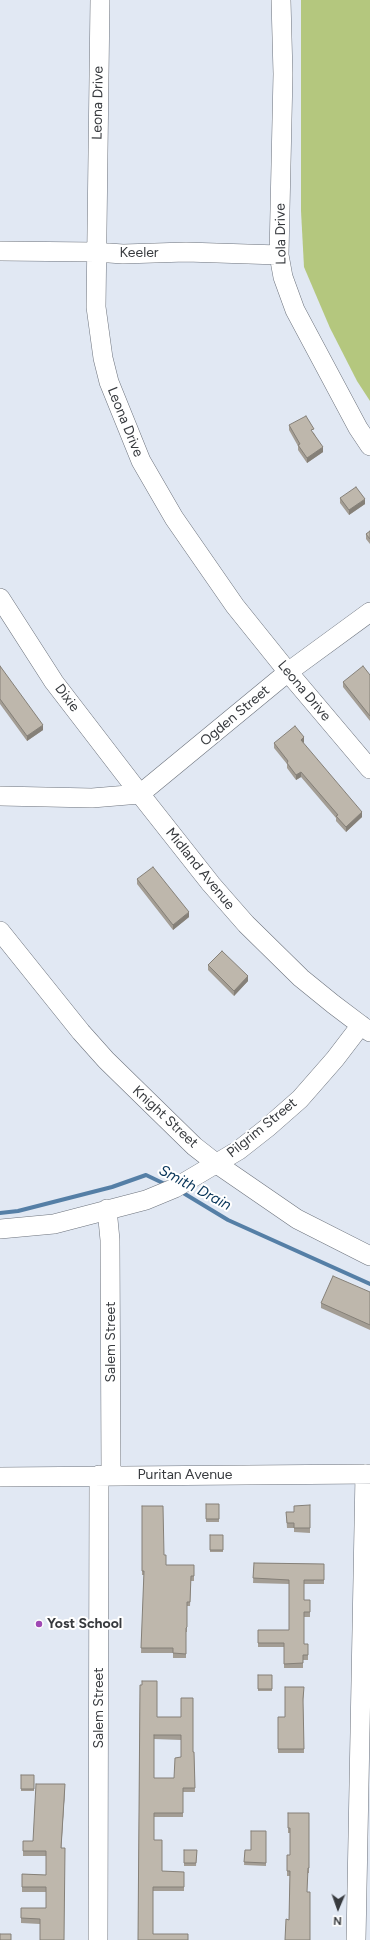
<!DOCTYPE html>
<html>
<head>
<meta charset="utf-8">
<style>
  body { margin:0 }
  #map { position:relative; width:370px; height:1940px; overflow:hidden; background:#e1e8f3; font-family:Figtree,sans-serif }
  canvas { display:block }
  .north { position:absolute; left:318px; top:1888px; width:40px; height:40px; -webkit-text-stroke:3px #fff; paint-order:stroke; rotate:182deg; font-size:11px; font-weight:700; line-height:16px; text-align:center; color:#373a3e }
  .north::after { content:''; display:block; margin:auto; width:14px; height:18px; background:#373a3e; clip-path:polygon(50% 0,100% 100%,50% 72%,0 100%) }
</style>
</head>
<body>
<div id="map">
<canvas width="370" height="1940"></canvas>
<div class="north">N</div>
</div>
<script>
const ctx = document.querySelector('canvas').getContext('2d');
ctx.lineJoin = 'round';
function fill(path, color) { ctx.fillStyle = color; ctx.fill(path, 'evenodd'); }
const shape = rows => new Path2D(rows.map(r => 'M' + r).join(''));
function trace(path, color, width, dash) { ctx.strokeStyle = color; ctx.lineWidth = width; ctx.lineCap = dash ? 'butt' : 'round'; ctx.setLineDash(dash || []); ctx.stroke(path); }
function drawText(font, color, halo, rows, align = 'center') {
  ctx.font = font + ' Figtree,sans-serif'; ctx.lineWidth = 4; ctx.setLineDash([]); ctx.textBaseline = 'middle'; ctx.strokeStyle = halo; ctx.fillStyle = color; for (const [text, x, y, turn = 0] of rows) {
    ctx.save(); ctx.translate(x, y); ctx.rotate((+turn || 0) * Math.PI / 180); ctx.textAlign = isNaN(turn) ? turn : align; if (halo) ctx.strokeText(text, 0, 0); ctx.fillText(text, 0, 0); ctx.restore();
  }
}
fill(shape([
  [301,0,370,0,370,401,357,381,330,328,304,267,301,211]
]), '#b4c77e');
trace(shape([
  [180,1191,228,1220,370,1284],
  [0,1213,18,1211,112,1187,146,1175,167,1185]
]), '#557fa6', 4);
const minor = shape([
  [100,0,96,307,103,358,109,382,141,461,174,518,235,606,288,672,370,769],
  [281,0,283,74,279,255,283,277,295,310,358,428,370,446],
  [0,251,95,252,123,254,186,252,279,255],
  [0,598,54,682,140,794,288,672,370,612],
  [0,796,92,798,140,794,211,884,246,924,301,978,333,1004,370,1032],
  [0,931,81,1032,106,1060,194,1146,217,1164,297,1219,370,1256],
  [107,1209,110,1240,111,1475],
  [0,1229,54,1224,146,1200,175,1188,239,1150,267,1128,300,1099,335,1059,361,1025],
  [0,1477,370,1474],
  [98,1940,99,1475],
  [356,1940,365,1474]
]);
trace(minor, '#6c727c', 20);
trace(minor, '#fff', 19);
fill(shape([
  [289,425,314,433,323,452,307,463,298,450,298,446,289,430],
  [340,498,365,504,349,515,340,503],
  [370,531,370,544,366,539,366,534],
  [0,666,43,730,27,741,0,704],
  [370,675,370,721,343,687,343,682],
  [304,742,303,743,362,817,346,832,336,821,336,818,301,777,296,780,287,768,287,764,274,748,274,743],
  [137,879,189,917,173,930,137,884],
  [208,965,248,981,234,996,208,970],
  [370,1292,370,1330,321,1308,321,1303],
  [206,1504,219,1504,219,1522,206,1522],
  [310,1505,310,1533,294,1532,294,1528,287,1528,286,1512,294,1512],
  [142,1506,164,1555,166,1565,194,1565,194,1581,191,1581,190,1606,187,1606,187,1632,186,1632,186,1658,173,1658,173,1653,141,1653,144,1575,142,1575],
  [210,1535,223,1535,223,1552,210,1552],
  [254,1563,324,1564,324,1584,304,1584,304,1600,310,1600,310,1617,304,1617,304,1644,308,1644,308,1660,303,1660,303,1668,284,1668,284,1647,258,1647,258,1630,289,1630,289,1584,253,1583],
  [258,1675,272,1675,272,1691,258,1691],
  [140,1685,157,1717,181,1717,193,1752,194,1752,195,1792,183,1792,183,1817,154,1817,154,1840,162,1871,184,1872,184,1891,153,1891,138,1940],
  [154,1739,181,1740,181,1757,174,1778,154,1778],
  [304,1691,303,1703,304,1753,278,1753,278,1717,285,1717],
  [21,1775,34,1775,34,1791,21,1791],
  [65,1789,61,1848,64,1940,40,1924,21,1923,21,1908,46,1908,46,1892,22,1892,22,1874,46,1875,46,1856,23,1856,23,1841,33,1841],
  [288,1813,309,1813,309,1873,308,1873,289,1920,290,1876,287,1876,287,1855,290,1855,290,1833,288,1833],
  [266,1831,266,1866,244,1865,245,1850,251,1850],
  [184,1850,197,1850,196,1866,184,1866]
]), '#a39d94');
fill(shape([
  [323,447,323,452,307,463,307,458],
  [365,499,365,504,349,515,349,510],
  [43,725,43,730,27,741,27,736],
  [304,737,304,742,301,745,301,740],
  [301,772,301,777,296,780,296,775],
  [362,812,362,817,346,832,346,827],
  [189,912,189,917,173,930,173,925],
  [248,976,248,981,234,996,234,991],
  [65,1784,65,1789,61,1853,61,1848]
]), '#858078');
const building = shape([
  [306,416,314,429,311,430,323,447,307,458,298,445,300,444,289,425,306,416],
  [356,487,365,499,349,510,340,498,356,487],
  [370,531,370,539,366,534,370,531],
  [0,666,43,725,27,736,0,699,0,666],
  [363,666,370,675,370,716,343,682,363,666],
  [295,726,304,737,301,740,362,812,346,827,336,816,338,815,301,772,296,775,287,763,288,761,274,743,295,726],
  [153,867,189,912,173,925,137,879,153,867],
  [222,951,248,976,234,991,208,965,222,951],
  [333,1276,370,1292,370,1325,321,1303,333,1276],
  [206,1504,219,1504,219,1519,206,1519,206,1504],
  [310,1505,310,1528,294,1528,294,1523,287,1523,286,1512,294,1512,294,1506,310,1505],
  [142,1506,163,1506,164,1555,166,1555,166,1565,194,1565,194,1576,191,1576,190,1602,187,1602,187,1627,186,1628,186,1654,173,1653,173,1648,141,1648,144,1571,142,1571,142,1506],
  [210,1535,223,1535,223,1550,210,1550,210,1535],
  [254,1563,324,1564,324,1580,304,1580,304,1600,310,1600,310,1612,304,1612,304,1644,308,1644,308,1655,303,1655,303,1663,284,1664,284,1643,258,1643,258,1630,289,1630,289,1580,253,1578,254,1563],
  [258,1675,272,1675,272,1689,258,1689,258,1675],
  [142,1681,157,1681,157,1717,181,1717,181,1698,193,1698,193,1752,194,1752,195,1788,183,1788,183,1813,154,1813,154,1840,162,1840,162,1871,184,1872,184,1887,153,1887,153,1934,188,1934,188,1940,138,1940,140,1685,142,1685,142,1681],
  [154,1735,181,1735,181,1757,175,1758,174,1778,154,1778,154,1735],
  [285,1687,304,1687,303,1699,304,1749,278,1749,278,1717,285,1717,285,1687],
  [21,1775,34,1775,34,1789,21,1789,21,1775],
  [36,1784,65,1784,61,1848,65,1848,64,1940,40,1940,40,1919,21,1918,21,1908,46,1908,46,1887,22,1887,22,1874,46,1875,46,1851,23,1851,23,1841,33,1841,36,1784],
  [288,1813,309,1813,309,1868,308,1868,307,1892,310,1892,310,1940,285,1940,286,1919,289,1920,290,1871,287,1871,287,1855,290,1855,290,1828,288,1828,288,1813],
  [251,1831,266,1831,266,1863,244,1862,245,1850,251,1850,251,1831],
  [184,1850,197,1850,196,1863,184,1863,184,1850],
  [0,1934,11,1934,11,1940,0,1940,0,1934]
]);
fill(building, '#beb7ac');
trace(building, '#858078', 1);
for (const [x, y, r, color] of [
  [39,1624,4,"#9f48b4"]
]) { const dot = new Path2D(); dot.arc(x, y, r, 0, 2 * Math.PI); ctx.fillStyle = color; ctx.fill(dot); trace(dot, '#fff', 1.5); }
drawText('14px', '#373a3e', '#fff', [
  ["Leona Drive",98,103,-89],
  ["Lola Drive",281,234,-91],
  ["Keeler",139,253],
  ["Leona Drive",125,422,68],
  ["Leona Drive",304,691,50],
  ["Dixie",67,698,53],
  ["Ogden Street",235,716,-40],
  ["Midland Avenue",200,869,51],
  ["Knight Street",165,1117,43],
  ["Pilgrim Street",262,1128,-39],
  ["Salem Street",111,1342,-90],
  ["Puritan Avenue",185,1475],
  ["Salem Street",99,1708,-90]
]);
drawText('bold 14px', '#373a3e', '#fff', [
  ["Yost School",47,1624]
], 'left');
drawText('italic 15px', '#083559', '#fff', [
  ["Smith Drain",195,1188,28]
]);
</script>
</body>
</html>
